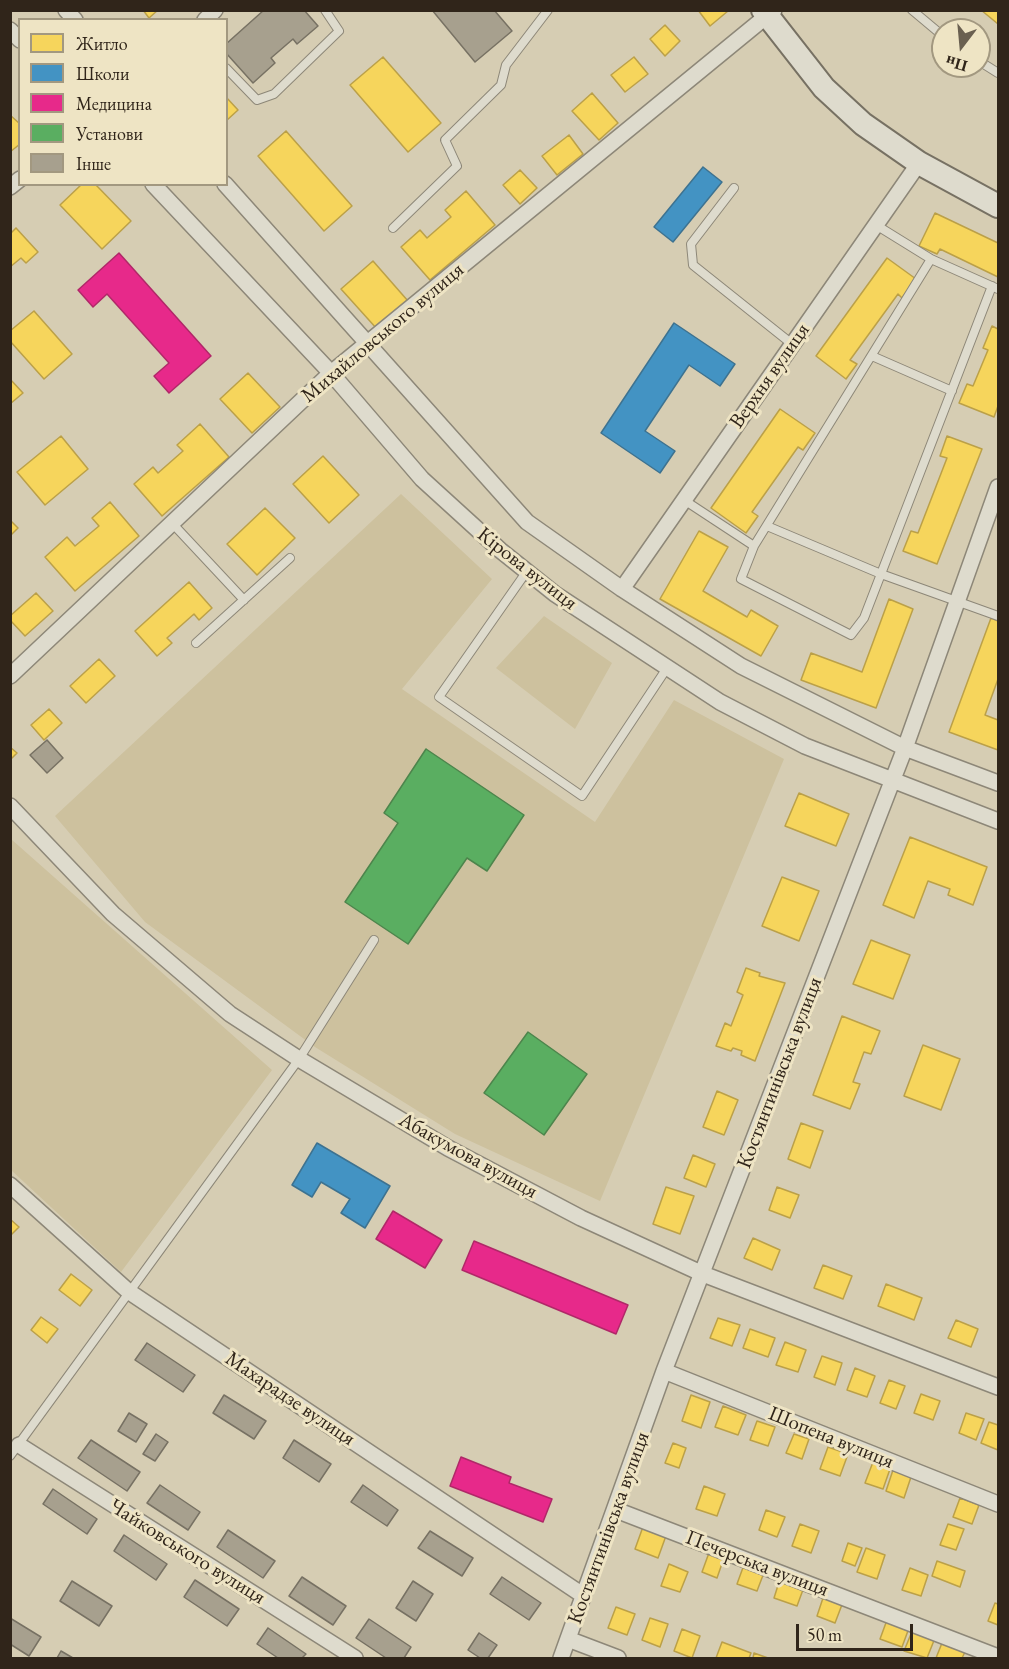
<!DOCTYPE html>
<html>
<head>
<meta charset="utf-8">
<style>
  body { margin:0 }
  #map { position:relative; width:1009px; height:1669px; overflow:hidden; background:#d6cdb3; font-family:"EB Garamond",serif }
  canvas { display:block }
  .frame { position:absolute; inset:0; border:12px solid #30251a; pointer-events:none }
  .legend { position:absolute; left:18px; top:18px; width:210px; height:168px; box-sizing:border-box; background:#eee4c4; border:2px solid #a29880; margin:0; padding:8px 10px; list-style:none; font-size:18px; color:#30251a }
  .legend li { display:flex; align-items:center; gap:12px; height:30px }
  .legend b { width:30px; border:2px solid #a29880 }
  .north { position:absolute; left:931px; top:18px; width:60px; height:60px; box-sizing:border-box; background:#eee4c4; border:2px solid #a29880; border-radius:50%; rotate:196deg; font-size:16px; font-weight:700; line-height:24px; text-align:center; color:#30251a }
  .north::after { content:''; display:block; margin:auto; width:21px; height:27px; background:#6a6050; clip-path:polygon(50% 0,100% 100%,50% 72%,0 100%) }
  .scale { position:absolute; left:796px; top:1624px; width:117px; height:27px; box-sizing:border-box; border:3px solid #30251a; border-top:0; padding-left:8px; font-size:18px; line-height:21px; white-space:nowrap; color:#30251a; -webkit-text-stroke:4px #eee4c4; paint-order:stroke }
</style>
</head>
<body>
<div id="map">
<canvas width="1009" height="1669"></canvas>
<div class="frame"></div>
<ul class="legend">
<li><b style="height:16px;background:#f6d55c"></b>Житло</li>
<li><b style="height:16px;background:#4393c3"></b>Школи</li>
<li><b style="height:16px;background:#e7298a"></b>Медицина</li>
<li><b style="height:16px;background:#5aae61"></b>Установи</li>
<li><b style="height:16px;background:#a7a08e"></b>Інше</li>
</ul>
<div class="north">Пн</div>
<div class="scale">50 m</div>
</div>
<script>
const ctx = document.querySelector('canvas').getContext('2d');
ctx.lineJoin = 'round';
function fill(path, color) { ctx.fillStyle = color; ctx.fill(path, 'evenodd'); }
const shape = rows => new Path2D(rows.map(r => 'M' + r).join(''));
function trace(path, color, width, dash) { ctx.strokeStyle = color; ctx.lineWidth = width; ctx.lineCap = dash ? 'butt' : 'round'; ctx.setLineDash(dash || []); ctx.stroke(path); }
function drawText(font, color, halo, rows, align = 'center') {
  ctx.font = font + ' "EB Garamond",serif'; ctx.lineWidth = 6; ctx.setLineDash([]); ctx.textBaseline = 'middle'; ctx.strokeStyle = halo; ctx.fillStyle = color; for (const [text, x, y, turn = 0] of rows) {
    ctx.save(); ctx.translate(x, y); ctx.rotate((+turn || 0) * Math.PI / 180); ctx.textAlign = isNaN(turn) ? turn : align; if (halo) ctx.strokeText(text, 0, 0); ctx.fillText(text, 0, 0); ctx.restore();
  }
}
fill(shape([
  [401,494,492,579,402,689,595,822,674,700,784,759,600,1201,455,1134,315,1047,145,922,55,816],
  [544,616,612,663,575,729,496,668],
  [11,839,272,1070,121,1272,11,1170]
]), '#cdc19e');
const homes = shape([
  [143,10,158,10,149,18,143,10],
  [698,10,727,10,728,11,710,26,698,10],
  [981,10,998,10,998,24,981,10],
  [665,25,680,41,665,56,650,39,665,25],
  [383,57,441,123,408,152,350,85,383,57],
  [634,57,648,74,625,92,611,75,634,57],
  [592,93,618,123,599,140,572,111,592,93],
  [226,97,238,110,226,121,226,97],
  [10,115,20,124,20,144,10,152,10,115],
  [286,131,352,206,324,231,258,156,286,131],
  [569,135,583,154,557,175,542,156,569,135],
  [520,170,537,188,520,204,503,185,520,170],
  [82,184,95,184,131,221,102,249,60,205,82,184],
  [466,191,495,225,430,280,401,247,420,230,427,238,451,217,445,210,466,191],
  [935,213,998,243,998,277,940,249,937,254,919,246,935,213],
  [16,228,38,252,26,263,21,258,10,267,10,234,16,228],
  [887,258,916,279,902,298,898,294,850,360,857,364,846,379,816,356,887,258],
  [373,261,408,301,377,329,341,289,373,261],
  [34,311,72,354,44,379,10,341,10,331,34,311],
  [992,326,998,329,998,406,994,417,959,403,967,384,973,386,988,350,983,348,992,326],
  [248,373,280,407,252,433,220,399,248,373],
  [10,379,23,393,10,404,10,379],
  [780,409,815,433,803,450,798,447,752,512,758,516,746,533,711,508,780,409],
  [200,424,229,457,162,516,134,484,153,467,158,473,183,451,177,445,200,424],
  [61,436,88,469,45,505,17,472,61,436],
  [947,436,982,449,937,564,903,551,911,531,918,533,947,458,940,456,947,436],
  [323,456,359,495,329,523,293,484,323,456],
  [110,502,139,536,75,591,45,557,67,537,75,546,99,526,92,518,110,502],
  [265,508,295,538,257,575,227,544,265,508],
  [10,520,18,528,10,536,10,520],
  [699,531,728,547,703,591,747,617,751,610,778,626,761,656,660,599,699,531],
  [189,582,212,608,199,620,194,614,167,638,172,643,157,656,135,631,189,582],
  [36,593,53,611,25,636,10,620,10,616,36,593],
  [889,599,913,609,876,708,801,680,811,653,862,672,889,599],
  [991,618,998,621,998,679,985,715,998,720,998,750,949,732,991,618],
  [99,659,115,676,86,703,70,686,99,659],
  [49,709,62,723,44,740,31,725,49,709],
  [10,747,17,753,10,760,10,747],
  [799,793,849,814,836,846,785,826,799,793],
  [910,837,987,867,973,905,948,895,950,889,928,881,914,918,883,905,910,837],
  [782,877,819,891,799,941,762,926,782,877],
  [871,940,910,955,893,999,853,984,871,940],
  [746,968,760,973,759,976,785,983,755,1061,741,1055,742,1051,733,1048,731,1051,716,1046,725,1023,731,1026,743,995,737,992,746,968],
  [842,1016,880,1031,871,1054,864,1052,853,1082,860,1084,850,1109,813,1095,842,1016],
  [923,1045,960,1059,941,1110,904,1096,923,1045],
  [717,1091,738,1100,724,1135,703,1127,717,1091],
  [801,1123,823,1131,810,1168,788,1159,801,1123],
  [693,1155,715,1164,706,1187,684,1178,693,1155],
  [666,1187,694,1196,680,1234,653,1224,666,1187],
  [777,1187,799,1195,790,1218,769,1210,777,1187],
  [10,1219,19,1227,10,1236,10,1219],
  [753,1238,780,1250,772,1270,744,1258,753,1238],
  [823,1265,852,1276,843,1299,814,1288,823,1265],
  [71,1274,92,1290,80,1306,59,1290,71,1274],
  [886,1284,922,1298,914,1320,878,1306,886,1284],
  [41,1317,58,1329,47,1343,31,1330,41,1317],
  [718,1318,740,1325,732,1346,710,1338,718,1318],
  [956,1320,978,1329,971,1347,948,1338,956,1320],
  [750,1329,775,1338,768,1357,743,1348,750,1329],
  [785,1342,806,1350,798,1372,776,1365,785,1342],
  [822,1356,842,1363,835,1385,814,1377,822,1356],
  [855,1368,875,1376,867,1397,847,1390,855,1368],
  [889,1380,905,1386,896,1409,880,1403,889,1380],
  [921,1394,940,1401,933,1420,914,1413,921,1394],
  [691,1395,710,1402,701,1428,682,1421,691,1395],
  [723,1406,746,1415,738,1435,715,1427,723,1406],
  [966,1413,984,1419,976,1440,959,1433,966,1413],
  [757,1421,775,1427,768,1446,750,1440,757,1421],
  [989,1422,998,1425,998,1450,981,1443,989,1422],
  [794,1434,809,1439,802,1459,786,1453,794,1434],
  [673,1443,686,1448,679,1468,665,1463,673,1443],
  [828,1447,848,1454,840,1476,820,1469,828,1447],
  [873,1462,890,1469,883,1489,865,1483,873,1462],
  [893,1470,911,1477,904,1498,886,1491,893,1470],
  [704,1486,725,1494,717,1516,696,1509,704,1486],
  [960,1498,979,1505,972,1524,953,1517,960,1498],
  [766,1510,785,1517,777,1537,759,1530,766,1510],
  [644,1524,667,1533,658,1558,635,1549,644,1524],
  [800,1524,819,1531,811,1553,792,1546,800,1524],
  [948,1524,964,1529,956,1550,940,1545,948,1524],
  [848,1543,862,1548,855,1566,842,1561,848,1543],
  [866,1548,885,1555,877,1579,857,1572,866,1548],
  [710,1550,725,1555,717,1578,702,1572,710,1550],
  [937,1561,965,1571,960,1587,932,1576,937,1561],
  [745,1562,765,1570,757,1591,737,1584,745,1562],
  [669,1564,688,1572,680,1592,661,1586,669,1564],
  [910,1568,928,1575,921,1596,902,1590,910,1568],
  [780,1579,804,1587,797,1606,774,1598,780,1579],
  [824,1595,843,1602,835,1623,817,1616,824,1595],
  [995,1603,998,1604,998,1625,988,1621,995,1603],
  [616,1607,635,1614,627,1635,608,1628,616,1607],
  [650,1618,668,1624,660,1647,642,1640,650,1618],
  [887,1620,909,1628,902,1647,880,1639,887,1620],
  [682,1629,700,1636,692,1658,674,1651,682,1629],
  [913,1629,935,1638,927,1658,904,1651,913,1629],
  [722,1642,751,1653,749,1658,716,1658,722,1642],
  [942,1643,965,1652,962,1658,936,1658,942,1643],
  [754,1653,768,1658,753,1658,754,1653]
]);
fill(homes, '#f6d55c');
trace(homes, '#bba048', 1.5);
const schools = shape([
  [703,167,722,182,673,242,654,227,703,167],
  [674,323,735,364,720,386,689,365,645,431,675,451,660,473,601,433,674,323],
  [317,1143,390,1186,365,1228,341,1213,350,1199,321,1182,312,1197,292,1185,317,1143]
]);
fill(schools, '#4393c3');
trace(schools, '#3d7290', 1.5);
const health = shape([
  [119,253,211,356,169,393,154,376,169,363,107,294,93,307,78,290,119,253],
  [393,1211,442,1240,425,1268,376,1239,393,1211],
  [474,1241,628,1305,616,1334,462,1270,474,1241],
  [461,1457,511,1477,509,1483,552,1499,543,1522,450,1486,461,1457]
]);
fill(health, '#e7298a');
trace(health, '#b02868', 1.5);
const public = shape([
  [426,749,524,815,487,871,467,858,408,944,345,902,398,823,384,813,426,749],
  [528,1032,587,1074,544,1135,484,1093,528,1032]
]);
fill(public, '#5aae61');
trace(public, '#4d854c', 1.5);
const building = shape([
  [264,10,304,10,318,26,297,44,293,39,271,58,275,63,253,83,226,53,226,44,264,10],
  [432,10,494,10,512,31,475,62,432,10],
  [47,740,63,758,47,773,30,755,47,740],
  [147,1343,195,1375,183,1392,135,1360,147,1343],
  [224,1395,266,1421,254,1439,213,1413,224,1395],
  [129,1413,147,1424,136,1442,118,1431,129,1413],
  [156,1434,168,1442,155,1461,143,1454,156,1434],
  [91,1440,140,1472,127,1491,78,1458,91,1440],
  [294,1440,331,1464,319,1482,283,1458,294,1440],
  [160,1485,200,1512,188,1530,147,1503,160,1485],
  [363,1485,398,1510,387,1526,351,1502,363,1485],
  [53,1489,97,1519,87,1534,43,1504,53,1489],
  [228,1530,275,1561,263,1578,217,1547,228,1530],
  [430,1531,473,1558,462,1576,418,1548,430,1531],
  [124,1535,167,1564,156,1580,114,1551,124,1535],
  [302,1577,346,1606,333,1625,289,1596,302,1577],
  [502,1577,541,1603,529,1620,490,1594,502,1577],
  [195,1580,239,1609,227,1626,184,1597,195,1580],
  [72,1581,112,1606,99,1626,60,1601,72,1581],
  [413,1581,433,1594,416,1621,396,1608,413,1581],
  [10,1618,41,1637,29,1656,10,1644,10,1618],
  [369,1619,411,1647,404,1658,386,1658,356,1638,369,1619],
  [268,1628,306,1654,302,1658,278,1658,257,1644,268,1628],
  [479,1633,497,1645,488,1658,480,1658,468,1650,479,1633],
  [61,1651,73,1658,57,1658,61,1651]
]);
fill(building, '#a7a08e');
trace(building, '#777163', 1.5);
const lane = shape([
  [912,10,943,36],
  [979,61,998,73],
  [226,68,257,100,274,94,339,31,325,10],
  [734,188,691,244,693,265,792,344],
  [876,225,931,259,998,289],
  [393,228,457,166,445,140,501,85,506,65,548,10],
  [931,259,754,546,741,579,851,635,864,618,992,286],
  [872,356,952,391],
  [684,500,754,546],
  [172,523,244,600],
  [767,526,881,574,998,616],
  [527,571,439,697,582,796,667,668],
  [196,643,290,558],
  [10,1456,299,1059,374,940]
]);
const street = shape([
  [66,10,75,20],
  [205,20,215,10],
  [10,30,20,40],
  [153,184,331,373,422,479,500,550,555,594,720,702,805,746,998,821],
  [225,184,527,522,622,589,741,666,905,748,998,783],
  [10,187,20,179],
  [622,589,919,163],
  [10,676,331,373,774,10],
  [10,806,113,914,230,1014,299,1059,448,1148,581,1218,703,1274,998,1387],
  [10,1185,128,1291,584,1596],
  [664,1371,998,1504],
  [19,1445,355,1658],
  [616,1510,998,1657],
  [568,1639,618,1658],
  [561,1658,664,1371,905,748,998,487]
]);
const secondary = shape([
  [763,10,824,88,863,124,919,163,998,206]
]);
trace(lane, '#8d8778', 10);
trace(street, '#8d8778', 18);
trace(secondary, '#777163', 26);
trace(lane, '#dedbcd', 8);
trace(street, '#dedbcd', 15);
trace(secondary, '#dedbcd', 22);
drawText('21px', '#30251a', '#eee4c4', [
  ["Михайловського вулиця",383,333,-40],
  ["Верхня вулиця",770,376,-55],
  ["Кірова вулиця",527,569,38],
  ["Костянтинівська вулиця",780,1073,-69],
  ["Абакумова вулиця",468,1156,29],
  ["Махарадзе вулиця",290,1399,34],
  ["Шопена вулиця",831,1438,22],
  ["Костянтинівська вулиця",609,1528,-70],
  ["Чайковського вулиця",187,1552,32],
  ["Печерська вулиця",757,1564,21]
]);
</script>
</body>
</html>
